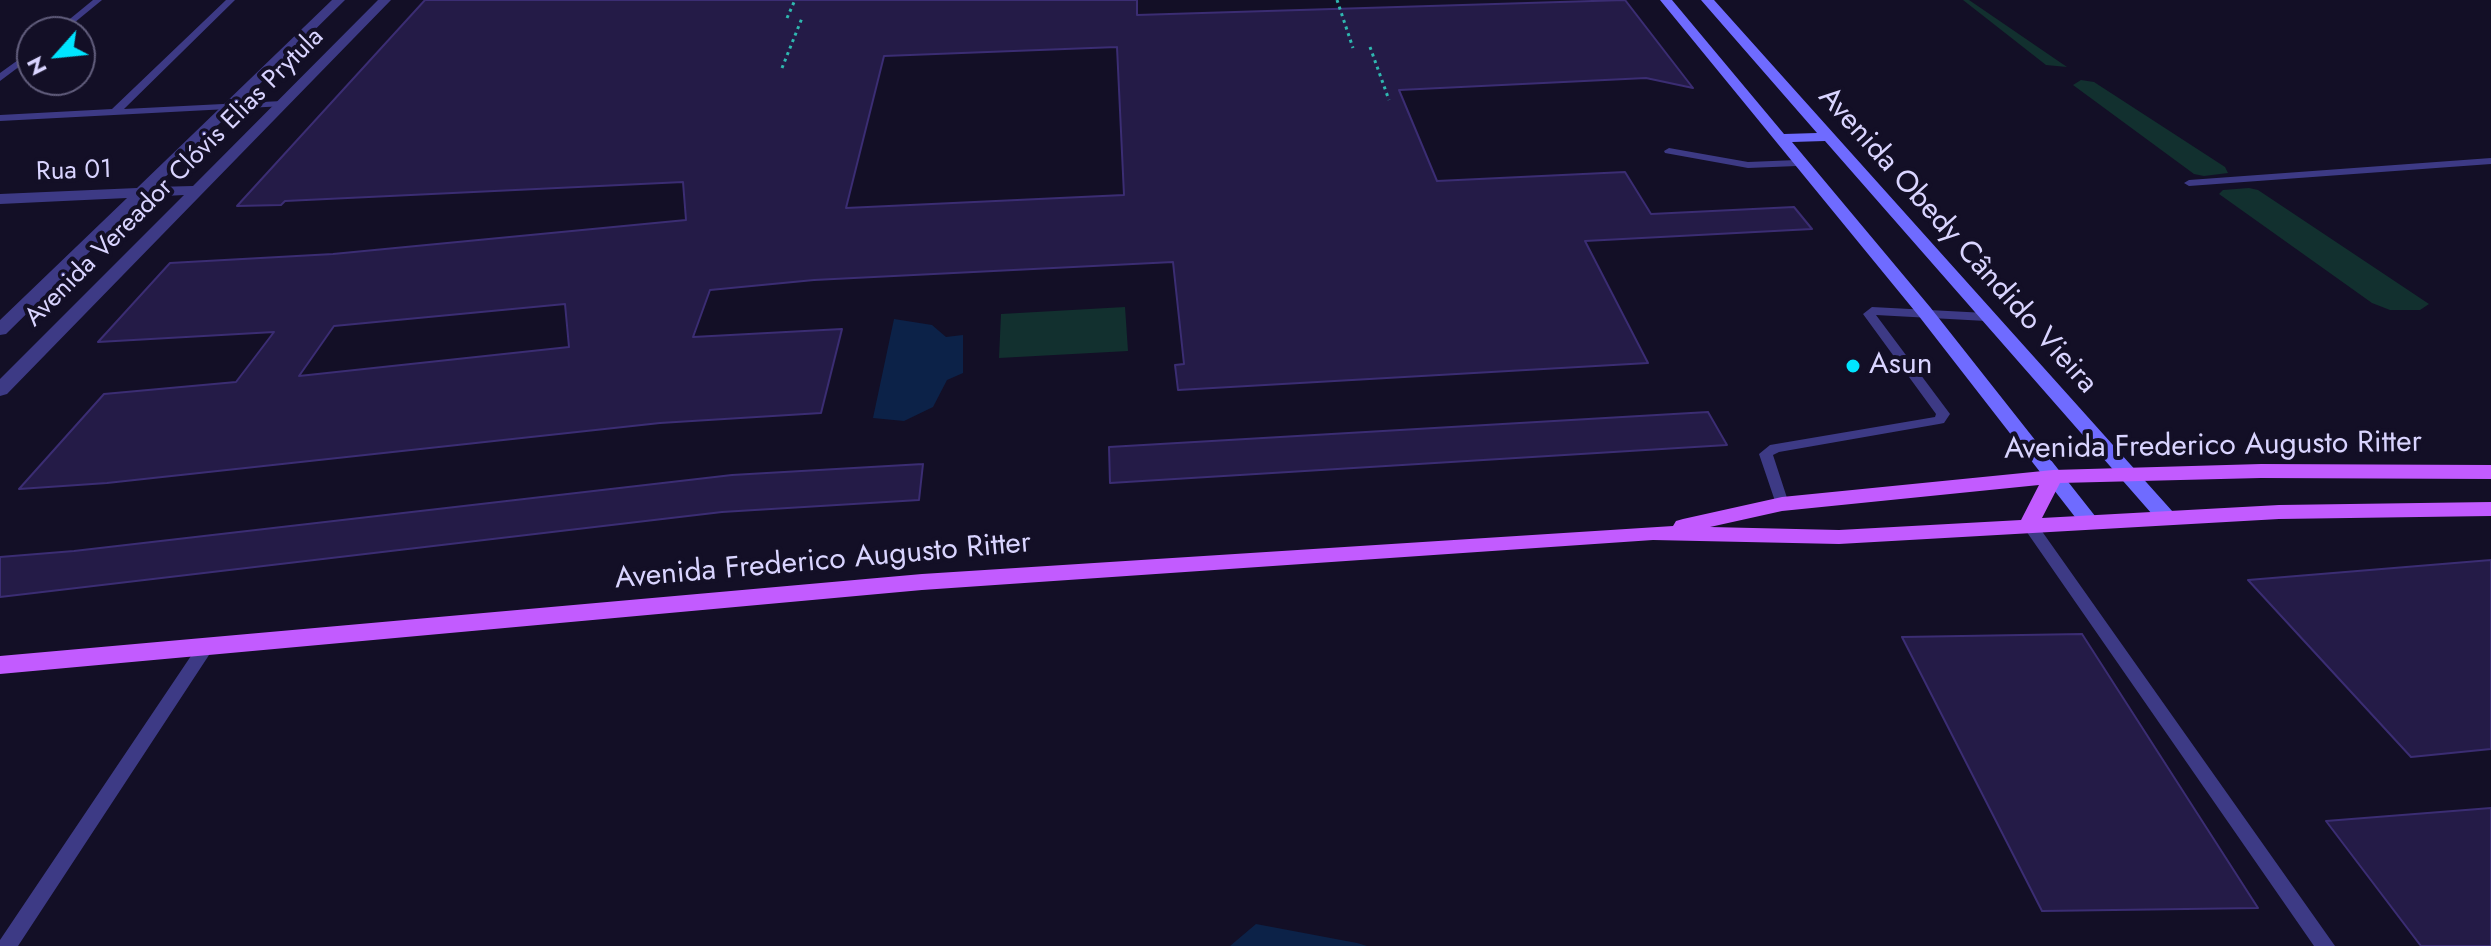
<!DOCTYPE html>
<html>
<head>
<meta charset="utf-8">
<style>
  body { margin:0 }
  #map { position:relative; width:2491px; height:946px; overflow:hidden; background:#130f26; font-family:Jost,sans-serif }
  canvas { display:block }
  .north { position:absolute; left:16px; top:16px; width:80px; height:80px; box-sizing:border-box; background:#130f26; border:2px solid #625e7d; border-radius:50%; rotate:243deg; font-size:22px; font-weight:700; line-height:32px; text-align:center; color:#d9d4ff }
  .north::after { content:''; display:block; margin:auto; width:28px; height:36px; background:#00e5ff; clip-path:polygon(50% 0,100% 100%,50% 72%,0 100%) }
</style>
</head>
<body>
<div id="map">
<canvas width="2491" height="946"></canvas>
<div class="north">N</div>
</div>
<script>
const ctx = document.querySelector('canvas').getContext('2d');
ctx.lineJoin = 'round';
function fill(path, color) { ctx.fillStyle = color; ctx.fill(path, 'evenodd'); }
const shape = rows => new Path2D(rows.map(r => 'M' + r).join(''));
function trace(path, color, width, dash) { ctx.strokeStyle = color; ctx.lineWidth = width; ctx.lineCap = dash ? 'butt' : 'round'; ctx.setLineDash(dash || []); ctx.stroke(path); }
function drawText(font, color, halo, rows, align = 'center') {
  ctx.font = font + ' Jost,sans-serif'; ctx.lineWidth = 8; ctx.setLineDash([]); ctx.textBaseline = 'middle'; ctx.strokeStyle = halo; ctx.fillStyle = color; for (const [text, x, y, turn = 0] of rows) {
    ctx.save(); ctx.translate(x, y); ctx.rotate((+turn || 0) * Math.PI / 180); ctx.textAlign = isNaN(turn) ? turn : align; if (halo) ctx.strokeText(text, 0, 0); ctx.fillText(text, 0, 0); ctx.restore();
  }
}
fill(shape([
  [1963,0,1969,0,2067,67,2046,65],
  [2081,80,2094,82,2225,167,2228,173,2204,176,2194,174,2073,85],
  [2249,188,2258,190,2429,304,2420,310,2390,310,2372,303,2219,194,2223,190],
  [1125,307,1128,351,999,358,1001,314]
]), '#12302f');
fill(shape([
  [894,319,932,325,946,337,963,335,963,373,947,380,933,407,904,421,873,418],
  [1256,924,1357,943,1367,946,1230,946]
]), '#0c2248');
const building = shape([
  [425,0,1137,0,1137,15,1625,0,1693,88,1646,78,1399,90,1437,181,1625,172,1651,214,1794,207,1812,229,1585,241,1648,363,1178,390,1175,365,1184,364,1173,262,814,280,710,290,693,337,842,329,821,413,660,423,107,483,19,489,104,394,236,382,274,332,98,342,170,263,333,254,686,220,683,182,285,201,281,205,237,206,425,0],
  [1117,47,1124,195,846,208,884,56,1117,47],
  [565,304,569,347,299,376,334,326,565,304],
  [1708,412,1727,445,1110,483,1109,447,1708,412],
  [923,464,919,500,722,512,0,597,0,557,74,551,732,475,923,464],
  [2491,560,2491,749,2411,757,2248,580,2491,560],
  [2082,634,2258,908,2042,911,1902,637,2082,634],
  [2491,808,2491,946,2421,946,2326,821,2491,808]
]);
fill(building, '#241b47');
trace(building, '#3b2d73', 2);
trace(shape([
  [1337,0,1353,48],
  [787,18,795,0],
  [1370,47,1389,100],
  [782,68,802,18]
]), '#2fb8b0', 3, [3, 4]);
fill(shape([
  [93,0,102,0,63,32,54,32,93,0],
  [226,0,235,0,124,109,282,101,287,104,285,106,0,121,0,115,112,109,226,0],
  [32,50,32,57,0,81,0,73,32,50],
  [1669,148,1748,162,1797,160,1802,163,1797,166,1748,168,1665,153,1664,151,1669,148],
  [2491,158,2491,164,2189,186,2184,183,2189,180,2491,158],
  [1872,307,1986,313,1992,317,1986,321,1876,315,1950,414,1944,423,1939,424,1779,452,1773,455,1789,504,1787,507,1777,507,1759,454,1770,445,1935,417,1936,414,1863,314,1872,307],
  [2029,519,2034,520,2335,946,2314,946,2024,528,2022,524,2024,520,2029,519],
  [205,642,211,644,213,648,211,652,18,946,0,946,0,940,199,644,205,642]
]), '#3d3a85');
fill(shape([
  [332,0,345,0,155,187,193,186,378,0,391,0,7,394,0,396,0,379,184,195,145,197,6,334,0,335,0,320,127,198,0,204,0,194,137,188,332,0]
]), '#3d3a85');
fill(shape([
  [1660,0,1672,0,1784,134,1817,133,1701,0,1714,0,2173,512,2176,517,2173,522,2159,522,1825,141,1792,142,1930,307,2099,521,2096,526,2082,526,1918,315,1660,0]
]), '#6f6bff');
fill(shape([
  [2261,464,2491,465,2491,479,2261,478,2060,483,2042,518,2279,505,2491,502,2491,516,2279,519,1839,544,1653,540,922,590,0,674,0,656,922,574,1673,526,1676,521,1683,519,1782,497,2053,470,2261,464],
  [2039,485,2021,520,1839,530,1710,527,1782,511,2039,485]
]), '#c25bff');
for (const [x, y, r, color] of [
  [1853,366,8,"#00e5ff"]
]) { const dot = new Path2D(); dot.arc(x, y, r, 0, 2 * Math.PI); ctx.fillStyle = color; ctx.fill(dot); trace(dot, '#130f26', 3); }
drawText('26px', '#d9d4ff', '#130f26', [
  ["Rua 01",74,172,-2],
  ["Avenida Vereador Clóvis Elias Prytula",175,178,-45]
]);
drawText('30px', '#d9d4ff', '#130f26', [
  ["Avenida Obedy Cândido Vieira",1957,241,48],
  ["Avenida Frederico Augusto Ritter",2213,447,-1],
  ["Avenida Frederico Augusto Ritter",823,562,-5]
]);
drawText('30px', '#d9d4ff', '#130f26', [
  ["Asun",1869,366]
], 'left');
</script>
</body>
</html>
